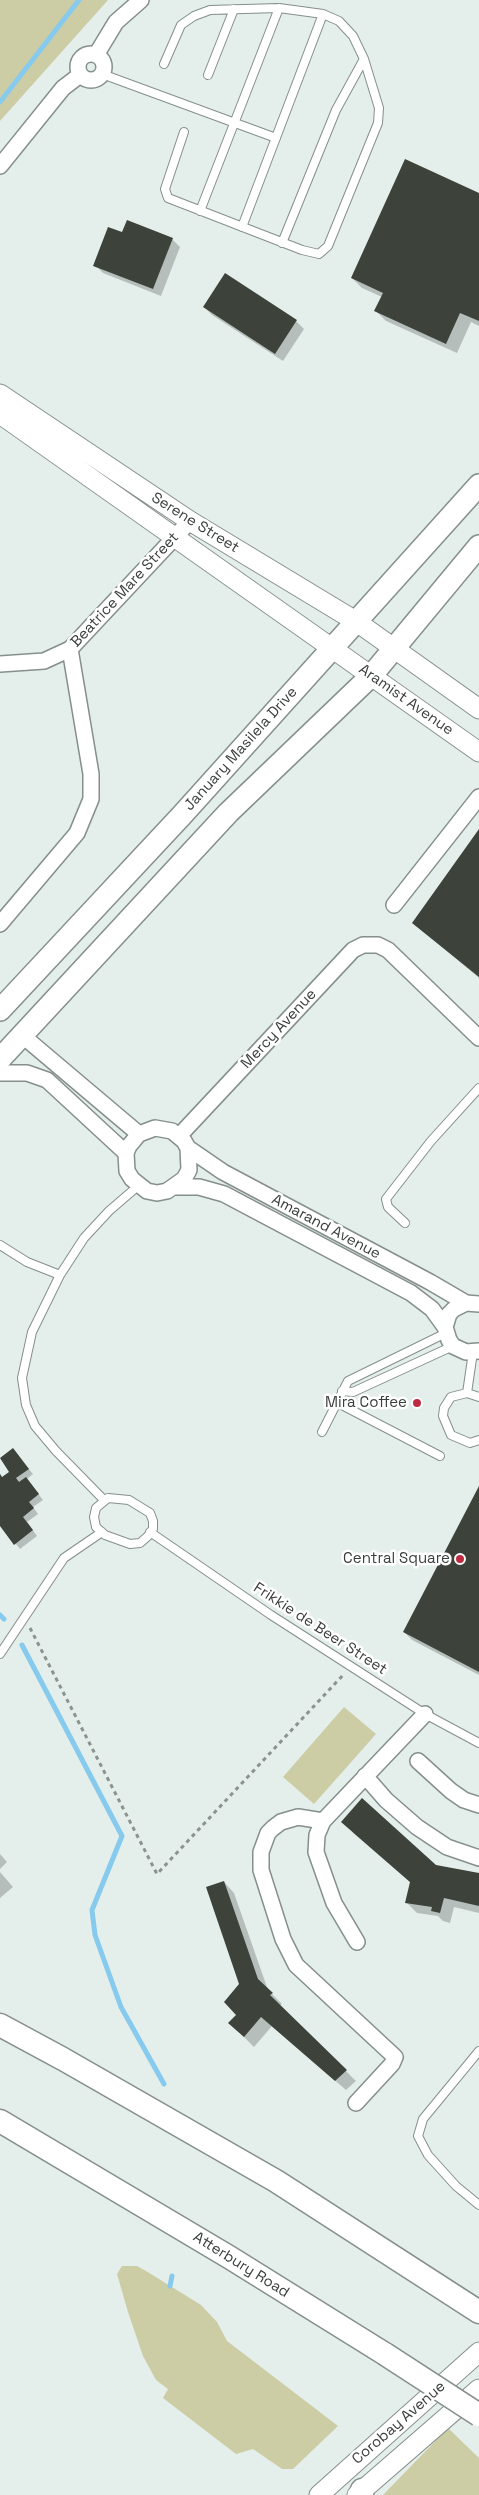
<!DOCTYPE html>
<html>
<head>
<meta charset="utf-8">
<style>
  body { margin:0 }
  canvas { display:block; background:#e4eeea }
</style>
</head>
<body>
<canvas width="479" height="2495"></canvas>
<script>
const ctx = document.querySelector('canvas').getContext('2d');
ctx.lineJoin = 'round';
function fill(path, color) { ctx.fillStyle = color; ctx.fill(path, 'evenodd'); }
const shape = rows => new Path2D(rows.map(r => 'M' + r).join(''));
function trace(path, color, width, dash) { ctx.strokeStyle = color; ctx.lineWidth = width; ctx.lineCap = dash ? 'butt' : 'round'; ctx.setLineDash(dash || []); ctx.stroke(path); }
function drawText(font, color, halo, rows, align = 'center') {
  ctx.font = font + ' "Space Grotesk",sans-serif'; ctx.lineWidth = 5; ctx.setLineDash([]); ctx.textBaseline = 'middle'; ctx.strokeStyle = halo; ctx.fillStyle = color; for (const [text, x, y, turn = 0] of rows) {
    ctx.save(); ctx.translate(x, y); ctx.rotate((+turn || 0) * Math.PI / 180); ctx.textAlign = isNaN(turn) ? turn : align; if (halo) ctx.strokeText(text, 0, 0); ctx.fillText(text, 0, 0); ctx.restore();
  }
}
fill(shape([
  [0,0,108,0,0,121],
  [344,1707,376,1734,314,1804,283,1777],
  [122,2266,137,2266,146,2271,201,2305,217,2322,227,2341,338,2426,293,2469,282,2469,253,2449,236,2454,163,2398,168,2389,156,2380,143,2356,128,2312,117,2274],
  [448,2428,479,2458,479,2495,383,2495]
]), '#cccda5');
fill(shape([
  [479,194,479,326,471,322,457,353,386,321,376,311,382,297,362,288,352,278],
  [123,234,172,239,180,247,161,296,103,273,95,265],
  [204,307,296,321,304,329,283,361,212,315],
  [479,832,479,978,414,923],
  [13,1450,33,1474,27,1479,43,1500,33,1507,38,1514,27,1522,37,1536,20,1549,0,1524,0,1474,3,1478,11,1472],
  [479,1489,479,1675,412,1640,404,1632],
  [352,1832,435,1866,479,1875,479,1913,454,1907,450,1923,443,1921,438,1916,417,1913,407,1903,411,1883],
  [0,1854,7,1862,0,1869],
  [0,1872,13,1887,0,1898],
  [224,1882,234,1893,268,1990,282,2004,279,2006,356,2081,346,2090,272,2026,254,2047,240,2033,238,2015,241,1985]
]), '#0003');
trace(shape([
  [0,102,79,0],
  [0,1615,4,1619],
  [22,1645,122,1836,92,1910,95,1935,121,2007,164,2084],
  [170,2286,172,2276]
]), '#86caed', 5);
fill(shape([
  [405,159,479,193,479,321,460,313,446,344,374,311,383,293,351,278],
  [127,220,173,238,153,289,93,266,108,227,122,232],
  [225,273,297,320,275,354,203,307],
  [479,829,479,977,412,923],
  [13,1448,29,1469,16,1478,19,1482,26,1477,39,1494,29,1502,34,1508,23,1517,33,1530,14,1545,0,1526,0,1474,2,1477,9,1472,0,1458],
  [479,1486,479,1672,403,1632],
  [362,1798,436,1865,479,1873,479,1906,444,1898,440,1913,431,1911,432,1907,405,1903,410,1882,341,1822],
  [224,1881,258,1979,273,1993,270,1995,347,2070,335,2081,261,2017,244,2037,228,2023,236,2015,224,2002,239,1984,206,1887]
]), '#3d423b');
const service = shape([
  [164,64,181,25,194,16,210,10,279,8,323,14,339,21,353,36,364,59,379,108,378,123,328,246,319,254,302,250,168,198,165,189,184,132],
  [102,74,276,138],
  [208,75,234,9],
  [200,211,279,8],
  [242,227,323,14],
  [282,243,336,110,364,59],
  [405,1223,388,1207,386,1199,431,1141,479,1088],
  [0,1245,27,1262,60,1275],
  [342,1391,353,1392,453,1346],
  [467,1393,473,1352],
  [479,1397,467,1393,451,1397,444,1408,443,1416,451,1435,470,1443,479,1440],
  [336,1402,440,1456],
  [322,1432,348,1381,446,1333],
  [108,1498,129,1500,150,1513,153,1521,153,1529,148,1536,140,1543,130,1544,105,1535,96,1527,94,1517,96,1508,108,1498],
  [104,1500,56,1451,35,1426,26,1405,22,1378,32,1332,60,1275,84,1238,109,1211,138,1186],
  [150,1532,271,1615,425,1714,479,1743],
  [0,1654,64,1558,102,1532],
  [479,2051,423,2119,418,2136,428,2155,456,2186,479,2205]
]);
const minor = shape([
  '78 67a13 13 0 1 1 26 0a13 13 0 1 1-26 0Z',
  [96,55,116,22,141,0],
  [0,166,63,88,80,75],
  [0,664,44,661,70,649,190,521],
  [394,905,479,797],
  [0,924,77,833,91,799,91,774,70,649],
  [23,1036,139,1134],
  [0,1073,27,1073,47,1080,126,1153],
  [179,1136,353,950,363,945,378,945,388,950,479,1038],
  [188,1148,189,1170,184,1179,167,1191,157,1193,147,1191,132,1179,127,1171,126,1153,129,1146,139,1134,155,1128,172,1131,184,1141,188,1148,223,1172,430,1282,466,1303],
  [177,1187,199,1187,224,1194,411,1293,432,1309,445,1327],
  [479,1304,466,1303,454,1309,449,1314,445,1327,449,1340,453,1346,466,1352,479,1351],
  [418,1761,451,1791,464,1800,479,1805],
  [365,1776,386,1800,417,1827,447,1847,479,1858],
  [323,1821,298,1817,281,1822,273,1828,268,1833,261,1852,261,1870,283,1939,296,1965,395,2057,392,2064,356,2103],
  [357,1942,334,1903,316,1852,317,1835,323,1821,425,1714]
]);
const tertiary = shape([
  [0,394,190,521,357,622,479,709],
  [0,414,479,752],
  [319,2495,479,2352],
  [357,2495,479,2389]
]);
const secondary = shape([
  [0,1010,183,814,479,485],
  [0,1059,228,813,372,675,479,546]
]);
const primary = shape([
  [0,2025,63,2059,276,2181,479,2312],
  [0,2121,229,2257,385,2354],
  [362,2490,362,2495]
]);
trace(service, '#858f8b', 10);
trace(minor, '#858f8b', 18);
trace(tertiary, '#858f8b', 21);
trace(secondary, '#858f8b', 24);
trace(primary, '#858f8b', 25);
trace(shape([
  [30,1628,157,1874,344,1674]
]), '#8b928f', 3, [4, 4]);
trace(service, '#fff', 8);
trace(minor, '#fff', 15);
trace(tertiary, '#fff', 19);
trace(secondary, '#fff', 21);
trace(primary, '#fff', 22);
const primaryBridge = shape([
  [385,2354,479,2415]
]);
trace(primaryBridge, '#858f8b', 25, []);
trace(primaryBridge, '#fff', 22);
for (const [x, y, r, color] of [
  [417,1403,5,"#bd2c43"],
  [460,1559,5,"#bd2c43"]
]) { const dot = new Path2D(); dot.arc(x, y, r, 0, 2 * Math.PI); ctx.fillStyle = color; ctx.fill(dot); trace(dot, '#fff', 2); }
drawText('15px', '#3a3e3c', '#fff', [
  ["Serene Street",195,523,32],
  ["Beatrice Mare Street",125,590,-47],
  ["Aramist Avenue",406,700,35],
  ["January Masilela Drive",241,749,-48],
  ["Mercy Avenue",279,1029,-47],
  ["Amarand Avenue",326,1227,28],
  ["Frikkie de Beer Street",320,1629,33],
  ["Atterbury Road",241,2265,32],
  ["Corobay Avenue",399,2423,-41]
]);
drawText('15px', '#3a3e3c', '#fff', [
  ["Mira Coffee",407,1403],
  ["Central Square",450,1559]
], 'right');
</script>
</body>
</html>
